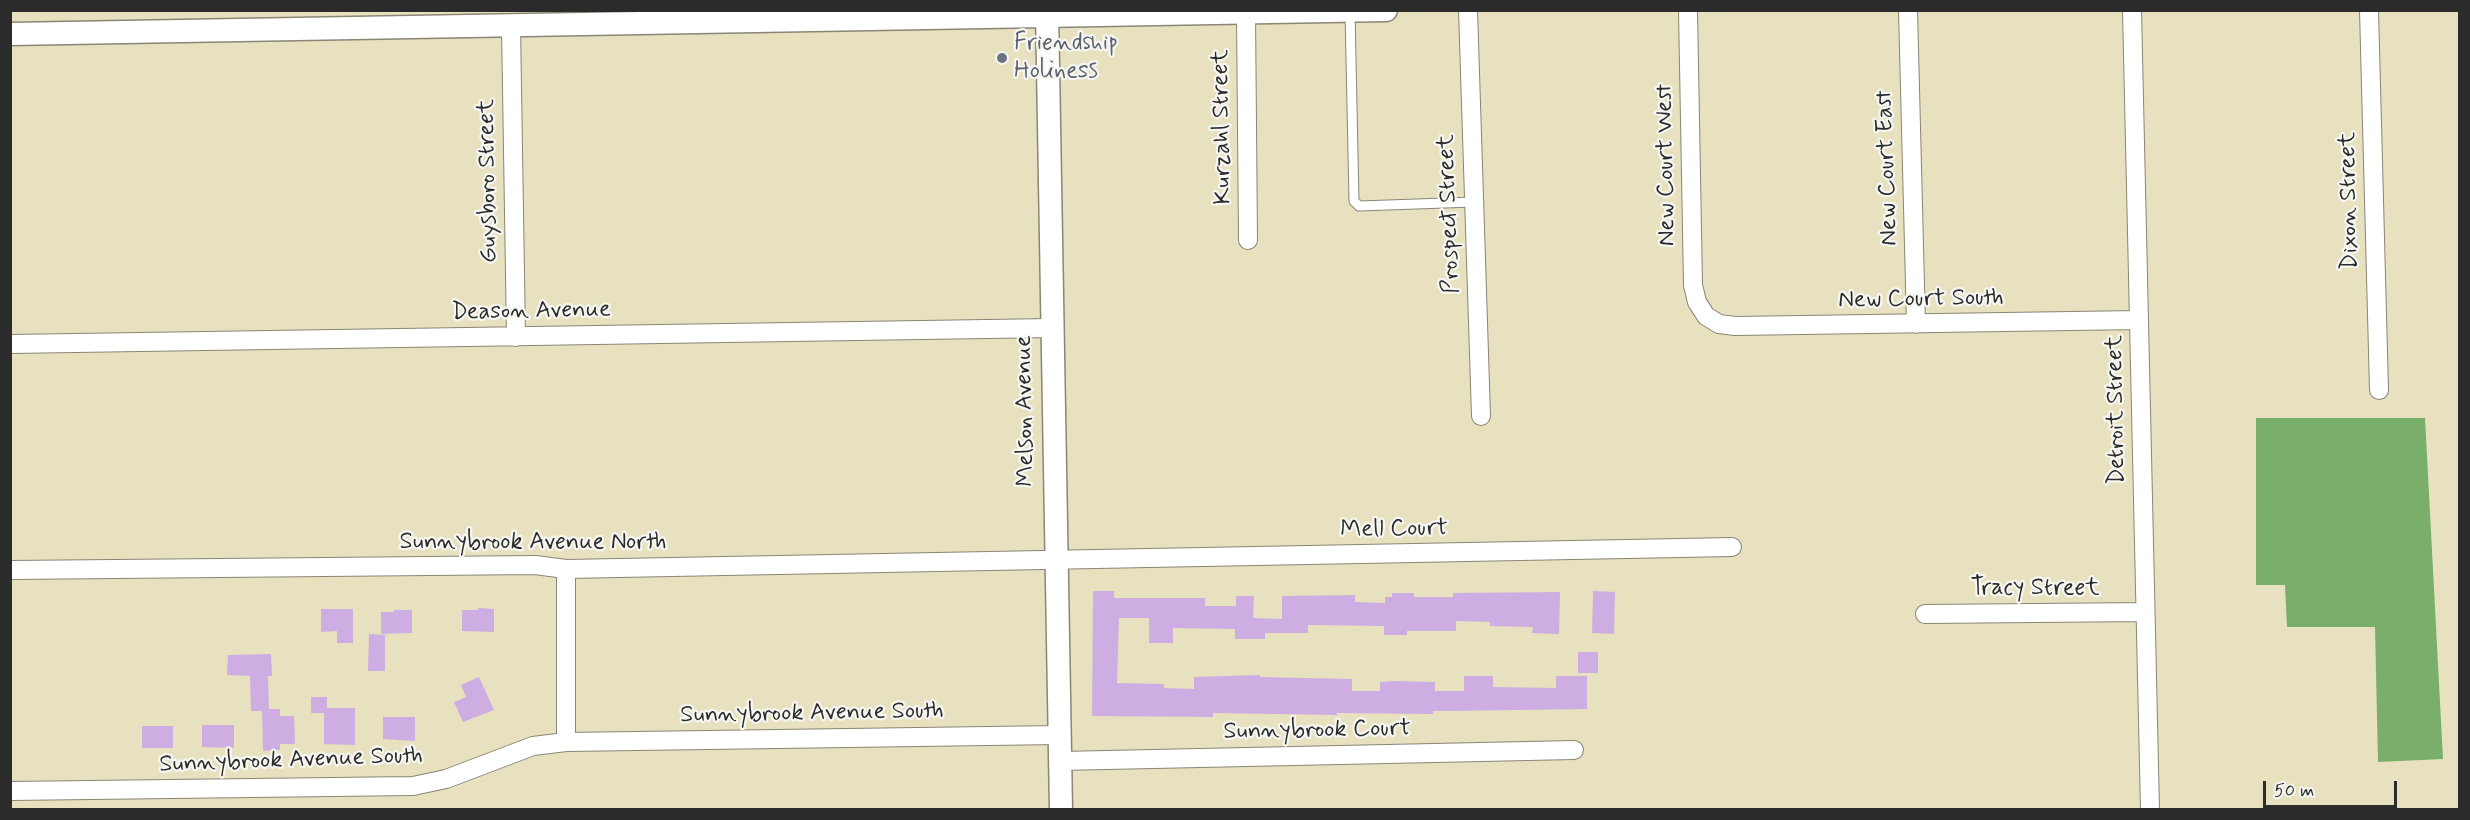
<!DOCTYPE html>
<html>
<head>
<meta charset="utf-8">
<style>
  body { margin:0 }
  #map { position:relative; width:2470px; height:820px; overflow:hidden; background:#e7e1bf; font-family:Mynerve,sans-serif }
  canvas { display:block }
  .frame { position:absolute; inset:0; border:12px solid #2b2b2b; pointer-events:none }
  .scale { position:absolute; left:2263px; top:781px; width:134px; height:27px; box-sizing:border-box; border:3px solid #2b2b2b; border-top:0; padding-left:8px; font-size:18px; line-height:21px; white-space:nowrap; color:#2b2b2b; -webkit-text-stroke:4px #f6f6f2; paint-order:stroke }
</style>
</head>
<body>
<div id="map">
<canvas width="2470" height="820"></canvas>
<div class="frame"></div>
<div class="scale">50 m</div>
</div>
<script>
const ctx = document.querySelector('canvas').getContext('2d');
ctx.lineJoin = 'round';
function fill(path, color) { ctx.fillStyle = color; ctx.fill(path, 'evenodd'); }
const shape = rows => new Path2D(rows.map(r => 'M' + r).join(''));
function trace(path, color, width, dash) { ctx.strokeStyle = color; ctx.lineWidth = width; ctx.lineCap = dash ? 'butt' : 'round'; ctx.setLineDash(dash || []); ctx.stroke(path); }
function drawText(font, color, halo, rows, align = 'center') {
  ctx.font = font + ' Mynerve,sans-serif'; ctx.lineWidth = 4.5; ctx.setLineDash([]); ctx.textBaseline = 'middle'; ctx.strokeStyle = halo; ctx.fillStyle = color; for (const [text, x, y, turn = 0] of rows) {
    ctx.save(); ctx.translate(x, y); ctx.rotate((+turn || 0) * Math.PI / 180); ctx.textAlign = isNaN(turn) ? turn : align; if (halo) ctx.strokeText(text, 0, 0); ctx.fillText(text, 0, 0); ctx.restore();
  }
}
fill(shape([
  [2256,418,2425,418,2443,759,2378,762,2375,627,2287,627,2285,585,2256,585]
]), '#7aaf6b');
fill(shape([
  [1093,591,1114,591,1114,598,1205,598,1205,606,1236,606,1236,596,1254,596,1253,618,1282,619,1282,596,1355,595,1355,602,1385,603,1385,597,1392,597,1392,593,1414,593,1414,597,1453,597,1453,593,1560,592,1559,634,1532,633,1533,627,1490,626,1490,622,1456,621,1456,631,1407,631,1407,635,1384,635,1384,626,1308,625,1308,633,1265,633,1265,639,1235,639,1235,629,1173,628,1173,643,1149,643,1149,618,1119,618,1117,683,1164,684,1164,688,1194,689,1194,677,1260,675,1260,677,1352,679,1352,691,1380,691,1380,682,1394,681,1435,682,1435,691,1464,691,1464,676,1493,676,1493,687,1556,688,1556,676,1587,676,1587,709,1446,711,1433,711,1433,714,1337,713,1337,715,1213,713,1213,717,1092,716],
  [1593,591,1615,592,1614,634,1592,633],
  [478,608,494,609,494,632,462,631,462,610,478,610],
  [321,609,353,609,353,643,337,643,337,631,321,632],
  [394,610,412,610,412,633,381,634,381,612,394,612],
  [369,634,385,635,385,671,368,671],
  [1578,652,1598,652,1598,673,1578,673],
  [271,654,272,676,268,676,269,709,280,709,280,716,294,716,295,744,280,744,280,750,263,751,262,711,251,711,250,676,227,675,228,655],
  [479,677,494,710,463,722,454,702,466,697,461,685],
  [311,697,327,697,327,708,355,708,355,745,324,744,324,713,311,713],
  [383,717,415,717,415,741,383,739],
  [202,725,234,725,234,748,202,747],
  [142,726,173,726,173,748,142,748]
]), '#ceaee2');
const service = shape([
  [1350,11,1354,201,1359,206,1474,202]
]);
const minor = shape([
  [1468,10,1481,416],
  [1688,10,1693,285,1697,302,1706,316,1719,324,1735,326,2139,320],
  [1908,10,1916,324],
  [2132,10,2150,810],
  [2369,10,2379,390],
  [1246,13,1248,240],
  [511,25,516,337],
  [10,344,1052,328],
  [566,569,566,742],
  [10,570,535,565,566,569,1732,547],
  [1925,614,2145,612],
  [1060,761,1574,750],
  [10,791,413,786,446,779,533,746,566,742,1059,735]
]);
const tertiary = shape([
  [1047,10,1061,810],
  [10,34,1386,10]
]);
trace(service, '#898675', 11);
trace(minor, '#898675', 20);
trace(tertiary, '#898675', 25);
trace(service, '#fff', 9);
trace(minor, '#fff', 18);
trace(tertiary, '#fff', 22);
for (const [x, y, r, color] of [
  [1002,58,6,"#6b7280"]
]) { const dot = new Path2D(); dot.arc(x, y, r, 0, 2 * Math.PI); ctx.fillStyle = color; ctx.fill(dot); trace(dot, '#f6f6f2', 2); }
drawText('24px', '#5b616d', '#f6f6f2', [
  ["Friendship",1014,44],
  ["Holiness",1014,72]
], 'left');
drawText('24px', '#2b2b2b', '#f6f6f2', [
  ["Kurzahl Street",1223,127,-91],
  ["New Court West",1667,165,-91],
  ["New Court East",1888,168,-92],
  ["Guysboro Street",489,181,-91],
  ["Dixon Street",2350,201,-91],
  ["Prospect Street",1450,214,-92],
  ["New Court South",1921,300,-1],
  ["Deason Avenue",531,312,-1],
  ["Detroit Street",2117,410,-91],
  ["Melson Avenue",1026,411,-91],
  ["Mell Court",1394,530,-1],
  ["Sunnybrook Avenue North",533,543],
  ["Tracy Street",2035,589],
  ["Sunnybrook Avenue South",812,714,-1],
  ["Sunnybrook Court",1317,731,-1],
  ["Sunnybrook Avenue South",291,761,-2]
]);
</script>
</body>
</html>
